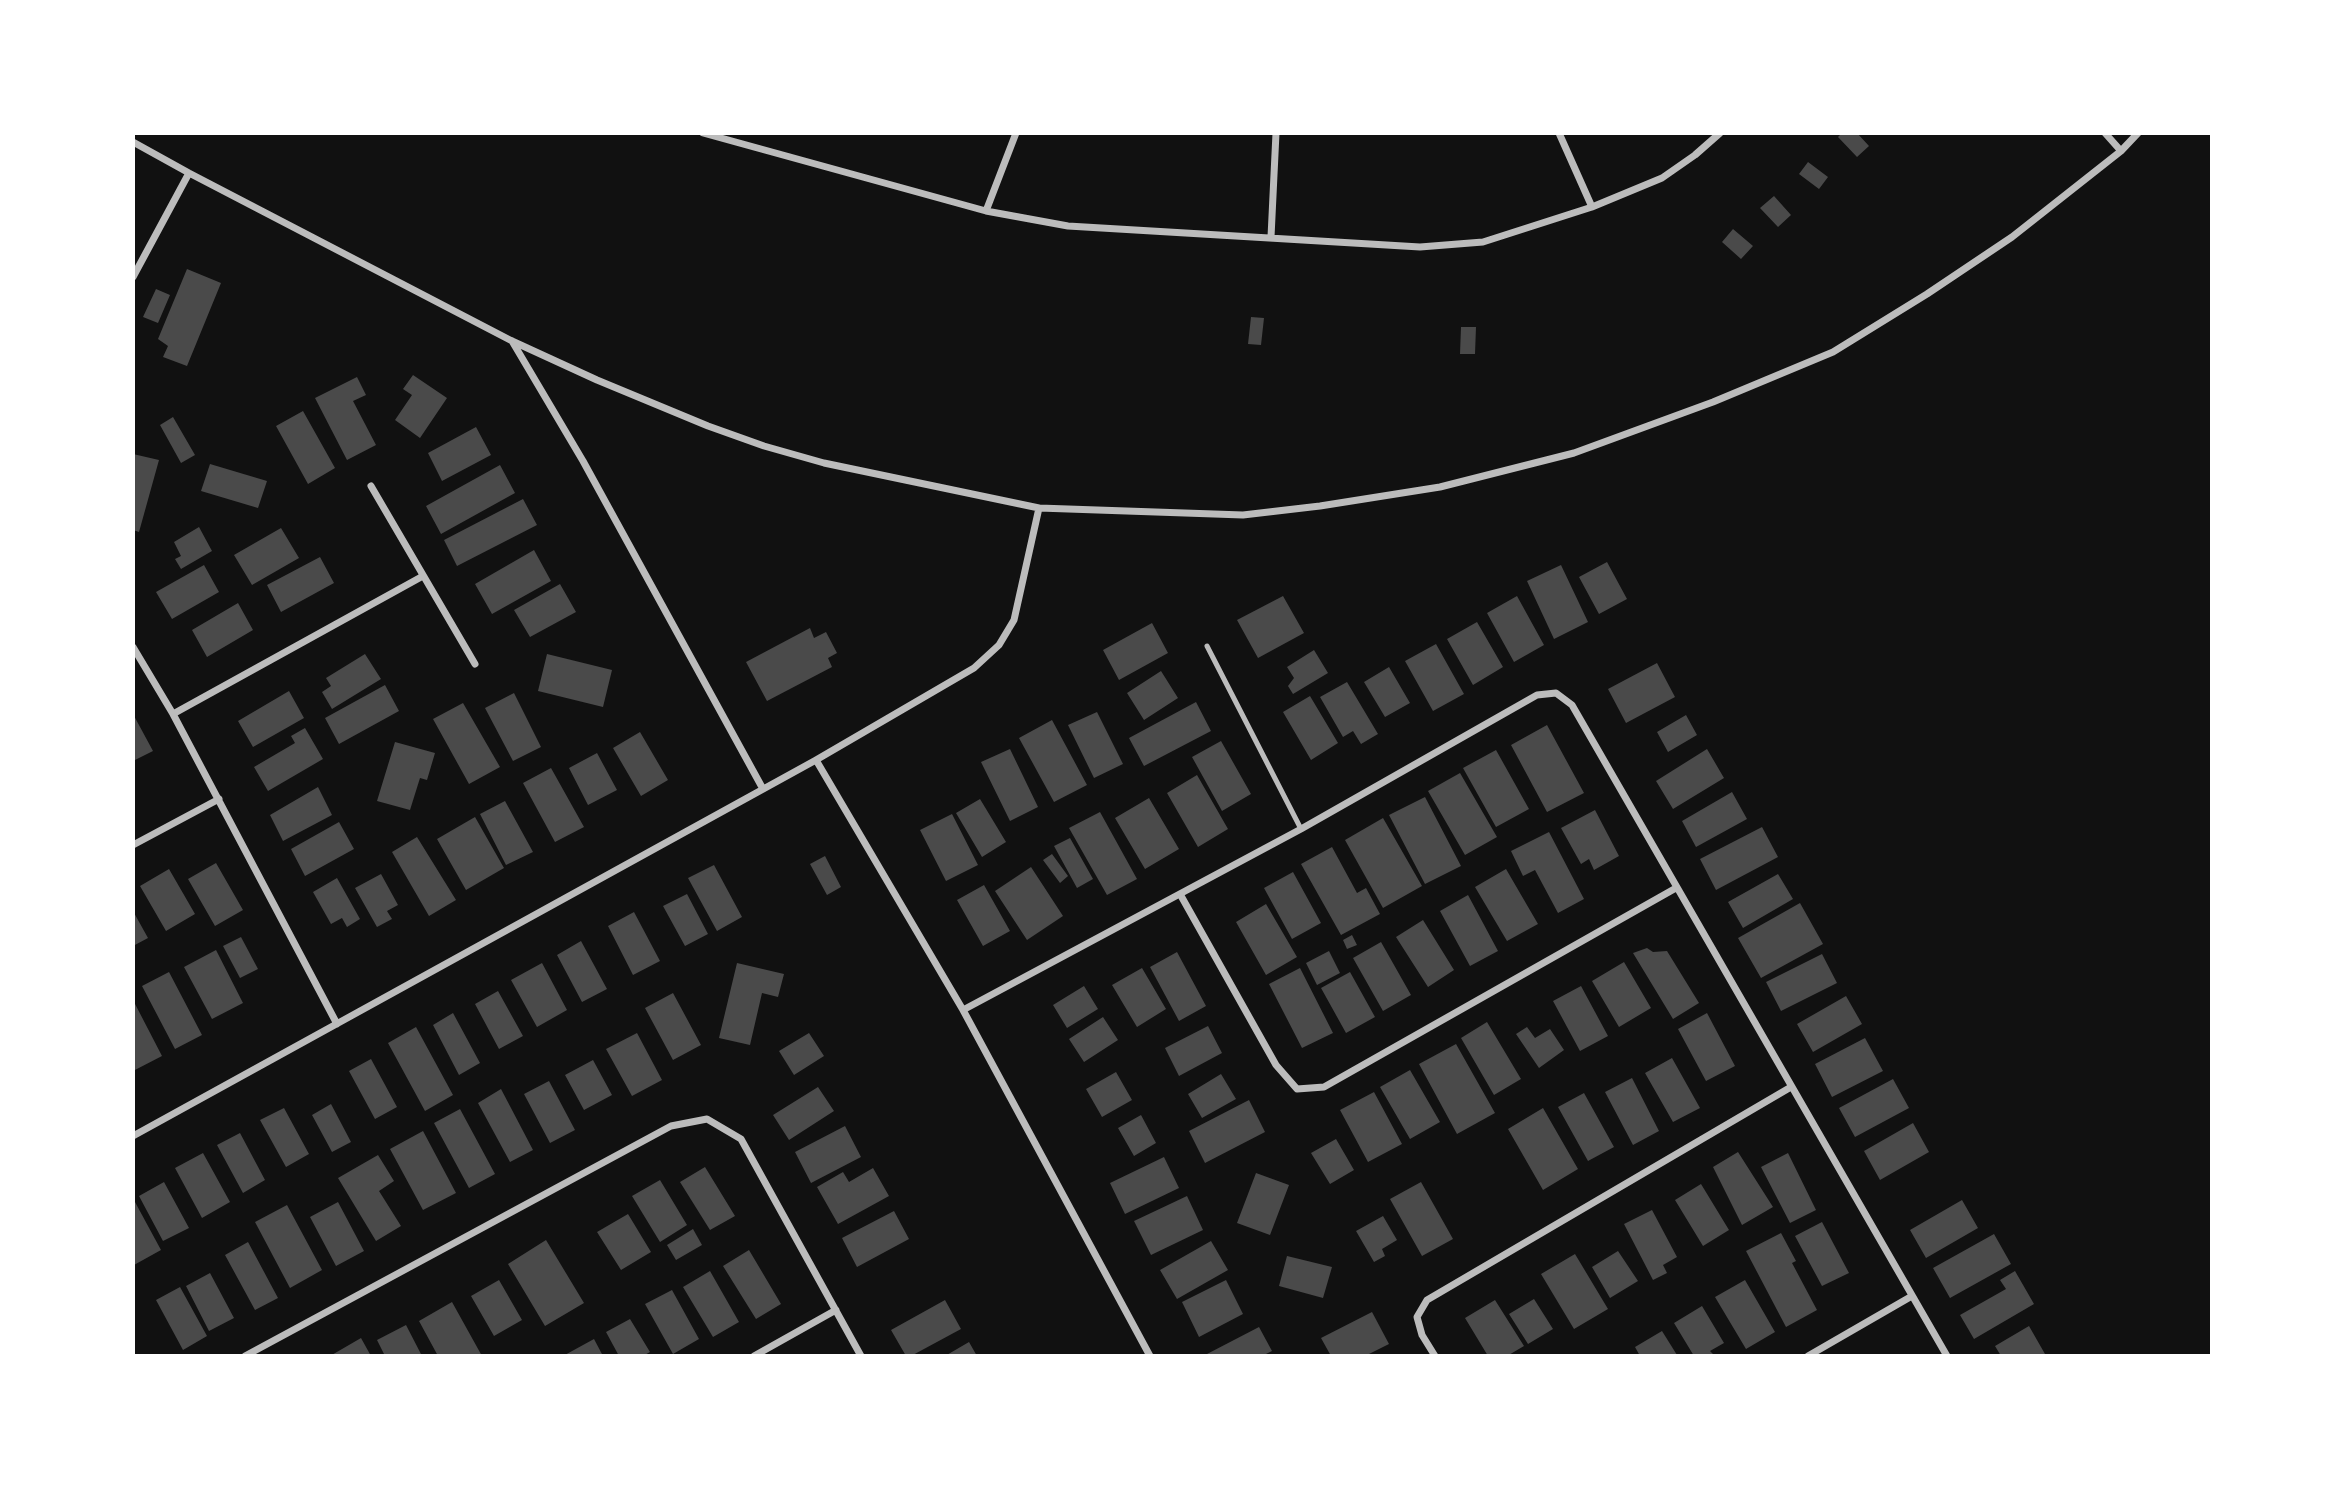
<!DOCTYPE html>
<html>
<head>
<meta charset="utf-8">
<style>
  body { margin:0 }
  #map { position:relative; width:2345px; height:1489px; overflow:hidden; background:#111; font-family:Ubuntu,sans-serif }
  canvas { display:block }
  .frame { position:absolute; inset:0; border:135px solid #fff; pointer-events:none }
</style>
</head>
<body>
<div id="map">
<canvas width="2345" height="1489"></canvas>
<div class="frame"></div>
</div>
<script>
const ctx = document.querySelector('canvas').getContext('2d');
ctx.lineJoin = 'round';
function fill(path, color) { ctx.fillStyle = color; ctx.fill(path, 'evenodd'); }
const shape = rows => new Path2D(rows.map(r => 'M' + r).join(''));
function trace(path, color, width, dash) { ctx.strokeStyle = color; ctx.lineWidth = width; ctx.lineCap = dash ? 'butt' : 'round'; ctx.setLineDash(dash || []); ctx.stroke(path); }
fill(shape([
  [1842,133,1857,133,1869,146,1857,157,1838,137],
  [1808,162,1828,177,1819,189,1799,174],
  [1774,196,1791,215,1778,227,1760,208],
  [1733,229,1753,246,1741,259,1722,242],
  [187,269,221,283,187,366,163,357,168,346,158,339],
  [156,289,170,295,158,323,143,317],
  [1251,317,1264,318,1261,345,1248,344],
  [1461,327,1476,327,1475,354,1460,354],
  [413,375,447,398,420,438,395,420,412,395,403,389],
  [357,377,366,395,353,401,376,445,347,460,315,398],
  [303,411,335,468,308,484,276,426],
  [173,417,195,455,181,463,160,425],
  [476,427,491,455,442,481,428,453],
  [133,454,159,460,139,532,133,530],
  [210,464,267,481,258,508,201,491],
  [500,465,515,493,441,534,426,506],
  [523,499,537,525,457,566,444,540],
  [199,527,212,551,181,569,175,559,181,556,174,542],
  [281,528,299,558,252,585,234,555],
  [534,550,551,581,492,614,475,584],
  [320,557,334,583,281,612,267,585],
  [1607,562,1627,599,1599,614,1579,577],
  [204,565,219,592,172,619,156,592],
  [1561,565,1588,622,1554,639,1527,581],
  [560,584,576,612,530,637,514,610],
  [1283,596,1304,633,1258,658,1237,620],
  [1517,596,1544,645,1514,662,1487,613],
  [238,603,253,630,207,657,192,630],
  [1477,622,1503,667,1473,685,1447,639],
  [1152,623,1168,653,1119,680,1103,650],
  [810,628,814,638,826,632,837,653,828,658,832,667,767,701,746,662],
  [1436,644,1464,694,1433,711,1405,661],
  [1314,650,1328,673,1293,694,1288,686,1294,678,1287,667],
  [365,654,381,679,332,709,322,692,331,686,326,678],
  [547,654,612,670,603,707,538,691],
  [1657,663,1675,697,1626,723,1608,689],
  [1389,667,1410,703,1385,717,1364,682],
  [1161,671,1178,698,1144,720,1127,693],
  [1347,682,1378,734,1361,744,1353,731,1343,737,1320,697],
  [385,685,399,711,339,744,325,718],
  [289,691,304,718,253,747,238,721],
  [514,693,541,747,513,761,485,708],
  [1310,696,1338,743,1311,760,1283,712],
  [1196,702,1211,731,1144,766,1129,738],
  [463,703,500,767,469,784,433,719],
  [1097,712,1123,764,1094,778,1068,725],
  [133,714,153,751,133,761],
  [1686,715,1697,735,1668,752,1657,732],
  [1052,720,1087,785,1054,802,1019,738],
  [1547,725,1584,793,1547,812,1511,745],
  [305,728,323,759,268,791,254,767,295,743,291,736],
  [640,732,668,780,641,796,613,748],
  [1221,741,1251,794,1222,811,1192,757],
  [395,742,435,753,427,780,420,778,410,810,377,801],
  [1010,749,1038,807,1010,821,981,762],
  [1707,749,1724,778,1673,809,1656,781],
  [1496,750,1529,809,1496,827,1463,768],
  [597,753,617,790,588,805,569,768],
  [551,768,584,827,555,842,523,783],
  [1460,773,1497,837,1465,855,1428,791],
  [1197,775,1228,829,1198,847,1167,793],
  [318,787,332,815,283,841,270,815],
  [1732,792,1747,819,1696,847,1682,821],
  [1425,797,1461,866,1425,884,1389,815],
  [1149,798,1179,849,1145,869,1115,818],
  [980,799,1006,842,982,857,956,813],
  [505,801,533,852,506,865,480,814],
  [1595,810,1619,856,1594,870,1589,859,1581,864,1561,828],
  [1100,812,1137,879,1107,895,1069,828],
  [952,814,978,865,946,881,920,830],
  [475,817,504,868,466,890,437,839],
  [1383,818,1422,886,1383,908,1345,840],
  [339,822,354,849,305,876,291,849],
  [1762,827,1778,857,1716,890,1700,859],
  [1549,832,1584,899,1558,913,1535,870,1523,876,1511,851],
  [417,837,456,900,429,916,392,852],
  [1070,838,1093,879,1077,888,1054,846],
  [1332,847,1357,893,1366,888,1380,914,1341,935,1301,864],
  [1052,854,1068,876,1060,883,1043,860],
  [825,856,841,887,827,895,810,864],
  [216,863,243,910,215,926,188,879],
  [714,865,742,917,717,931,688,878],
  [1031,867,1063,916,1027,940,995,891],
  [169,869,195,914,166,931,140,886],
  [1506,869,1538,924,1507,941,1475,887],
  [1293,872,1321,923,1292,939,1264,888],
  [381,874,398,905,387,911,392,919,377,927,355,888],
  [1778,874,1793,899,1743,928,1728,902],
  [337,878,360,919,347,927,342,918,331,924,313,892],
  [984,885,1010,931,983,946,957,900],
  [687,894,708,934,685,946,663,906],
  [1468,895,1498,951,1470,966,1440,911],
  [1800,903,1823,944,1761,978,1738,938],
  [1266,904,1297,957,1266,975,1236,922],
  [133,911,148,938,133,946],
  [634,912,660,961,633,975,608,926],
  [1423,920,1454,970,1428,987,1396,937],
  [1352,935,1357,945,1347,949,1343,940],
  [241,937,258,969,240,978,223,946],
  [581,941,607,989,582,1002,557,955],
  [1381,942,1411,995,1383,1011,1353,958],
  [1647,948,1653,952,1667,951,1699,1003,1673,1019,1633,953],
  [216,950,243,1003,212,1019,184,967],
  [1329,951,1340,973,1317,985,1306,963],
  [1177,952,1206,1006,1179,1021,1150,967],
  [1822,954,1837,983,1781,1011,1766,982],
  [1624,962,1651,1008,1619,1027,1592,981],
  [542,963,567,1010,537,1027,511,980],
  [737,963,784,974,778,997,762,993,750,1045,719,1038],
  [1142,968,1166,1009,1137,1027,1112,985],
  [1300,968,1333,1033,1302,1048,1269,984],
  [169,972,202,1035,175,1049,142,986],
  [1350,972,1375,1017,1346,1033,1321,988],
  [1084,986,1098,1009,1067,1028,1053,1005],
  [1581,986,1608,1036,1580,1051,1553,1001],
  [498,991,523,1036,499,1049,475,1004],
  [673,993,701,1045,673,1060,645,1008],
  [1846,996,1862,1024,1813,1052,1797,1024],
  [133,1000,162,1056,133,1071],
  [453,1013,480,1063,459,1075,433,1025],
  [1707,1013,1735,1066,1706,1081,1678,1029],
  [1103,1017,1118,1040,1084,1062,1069,1039],
  [1487,1022,1521,1079,1494,1095,1461,1038],
  [1208,1026,1222,1053,1179,1076,1165,1048],
  [416,1027,453,1095,425,1111,388,1043],
  [1527,1027,1535,1038,1550,1029,1564,1050,1539,1068,1516,1034],
  [637,1033,662,1080,632,1096,606,1049],
  [809,1033,824,1056,794,1075,779,1051],
  [1865,1038,1883,1071,1832,1097,1815,1064],
  [1456,1044,1495,1113,1457,1134,1419,1064],
  [1672,1058,1700,1108,1673,1122,1645,1073],
  [371,1059,397,1107,375,1119,349,1071],
  [593,1060,612,1095,584,1110,565,1075],
  [1410,1070,1440,1122,1410,1139,1380,1087],
  [1116,1072,1132,1100,1102,1117,1086,1089],
  [1221,1074,1236,1099,1202,1118,1188,1094],
  [1632,1078,1659,1131,1633,1145,1605,1092],
  [1893,1079,1909,1108,1855,1137,1839,1108],
  [549,1081,575,1130,550,1143,524,1094],
  [818,1087,834,1111,789,1140,773,1115],
  [501,1089,533,1150,510,1162,478,1103],
  [1374,1092,1402,1144,1368,1162,1340,1110],
  [1584,1093,1614,1147,1588,1161,1558,1107],
  [1249,1100,1265,1132,1205,1163,1189,1131],
  [331,1104,351,1142,332,1152,312,1115],
  [284,1108,309,1154,286,1167,260,1120],
  [1543,1108,1578,1169,1543,1190,1508,1129],
  [460,1109,495,1174,469,1188,434,1123],
  [1141,1115,1156,1143,1134,1156,1118,1128],
  [1913,1123,1929,1152,1880,1180,1864,1151],
  [845,1126,861,1157,811,1183,795,1152],
  [423,1131,456,1193,423,1210,390,1149],
  [240,1133,265,1180,243,1193,217,1145],
  [1336,1139,1354,1170,1330,1184,1311,1153],
  [1738,1152,1773,1207,1742,1225,1713,1167],
  [203,1153,230,1202,202,1218,175,1168],
  [1788,1153,1816,1210,1790,1223,1761,1167],
  [378,1155,394,1181,379,1191,401,1226,376,1241,338,1178],
  [1164,1157,1179,1188,1125,1214,1110,1183],
  [705,1167,735,1216,710,1230,680,1182],
  [873,1168,889,1196,838,1224,817,1187,843,1172,849,1182],
  [1256,1173,1289,1185,1270,1235,1237,1223],
  [660,1180,687,1225,660,1242,632,1196],
  [164,1182,189,1228,163,1241,139,1196],
  [1421,1182,1453,1239,1422,1256,1390,1199],
  [1701,1184,1729,1230,1703,1246,1675,1200],
  [1187,1196,1203,1230,1151,1255,1134,1221],
  [1962,1200,1978,1228,1926,1258,1910,1230],
  [135,1202,161,1250,134,1265,133,1203],
  [338,1202,364,1251,336,1266,310,1217],
  [287,1205,322,1270,290,1288,255,1222],
  [1652,1210,1677,1257,1663,1265,1667,1273,1653,1280,1624,1224],
  [894,1211,909,1239,857,1267,842,1238],
  [628,1214,651,1252,621,1270,597,1232],
  [1383,1216,1397,1240,1382,1249,1385,1256,1374,1262,1356,1231],
  [1822,1222,1849,1273,1822,1286,1795,1236],
  [693,1229,702,1245,676,1260,667,1245],
  [1781,1233,1796,1261,1792,1263,1817,1310,1786,1327,1746,1251],
  [1994,1234,2011,1264,1950,1298,1933,1268],
  [546,1240,584,1303,545,1326,508,1264],
  [1211,1241,1228,1270,1177,1299,1160,1270],
  [248,1242,278,1298,255,1310,225,1255],
  [749,1250,781,1304,756,1319,723,1266],
  [1618,1251,1638,1281,1610,1298,1592,1267],
  [1575,1254,1608,1309,1574,1329,1541,1274],
  [1287,1256,1332,1267,1323,1298,1279,1286],
  [710,1271,739,1322,713,1337,683,1287],
  [2015,1271,2034,1304,1974,1339,1960,1315,2006,1289,2000,1280],
  [210,1273,234,1318,209,1331,186,1286],
  [499,1280,522,1320,494,1336,471,1296],
  [1226,1280,1243,1314,1199,1337,1182,1302],
  [1745,1280,1775,1332,1746,1349,1715,1297],
  [180,1287,207,1336,183,1350,156,1300],
  [672,1290,699,1339,673,1354,645,1304],
  [1534,1299,1553,1329,1528,1344,1509,1314],
  [945,1300,961,1329,911,1356,906,1356,891,1330],
  [1495,1300,1524,1346,1507,1356,1488,1356,1465,1318],
  [452,1302,482,1356,438,1356,419,1321],
  [1702,1306,1724,1343,1710,1351,1715,1356,1694,1356,1674,1323],
  [1372,1312,1389,1344,1365,1356,1331,1356,1321,1338],
  [630,1319,650,1352,643,1356,619,1356,606,1332],
  [406,1325,422,1356,385,1356,377,1340],
  [2029,1326,2045,1354,2041,1356,2001,1356,1995,1346],
  [1259,1327,1272,1351,1262,1356,1209,1356,1207,1354],
  [1662,1331,1677,1355,1640,1356,1635,1347],
  [361,1338,371,1356,330,1356],
  [594,1339,603,1356,563,1356],
  [969,1342,977,1356,945,1356]
]), '#4a4a4a');
trace(shape([
  [1207,646,1301,829]
]), '#bcbcbc', 5);
trace(shape([
  [703,133,986,211,1068,226,1420,247,1483,242,1592,207,1662,178,1695,155,1720,133],
  [1559,133,1592,207],
  [2105,133,2121,151],
  [133,142,189,173,512,341,597,380,708,426,764,446,824,463,1039,508,1243,515,1320,506,1440,487,1574,453,1713,402,1833,352,1927,294,2012,237,2121,151,2138,133],
  [986,211,1016,133],
  [1271,237,1276,133],
  [133,277,189,173],
  [512,341,583,461,763,789],
  [371,486,475,664],
  [133,647,173,714,337,1024],
  [173,714,423,576],
  [816,760,963,1010,1150,1356],
  [133,845,219,799],
  [1180,894,1276,1065,1297,1089,1324,1087,1676,888],
  [963,1010,1301,829,1537,695,1556,693,1572,705,1947,1356],
  [133,1136,816,760,974,668,999,645,1014,620,1039,508],
  [245,1356,671,1126,707,1119,741,1139,861,1356],
  [754,1356,836,1310],
  [1435,1356,1422,1335,1417,1317,1427,1300,1791,1087],
  [1808,1356,1912,1296]
]), '#bcbcbc', 7);
</script>
</body>
</html>
